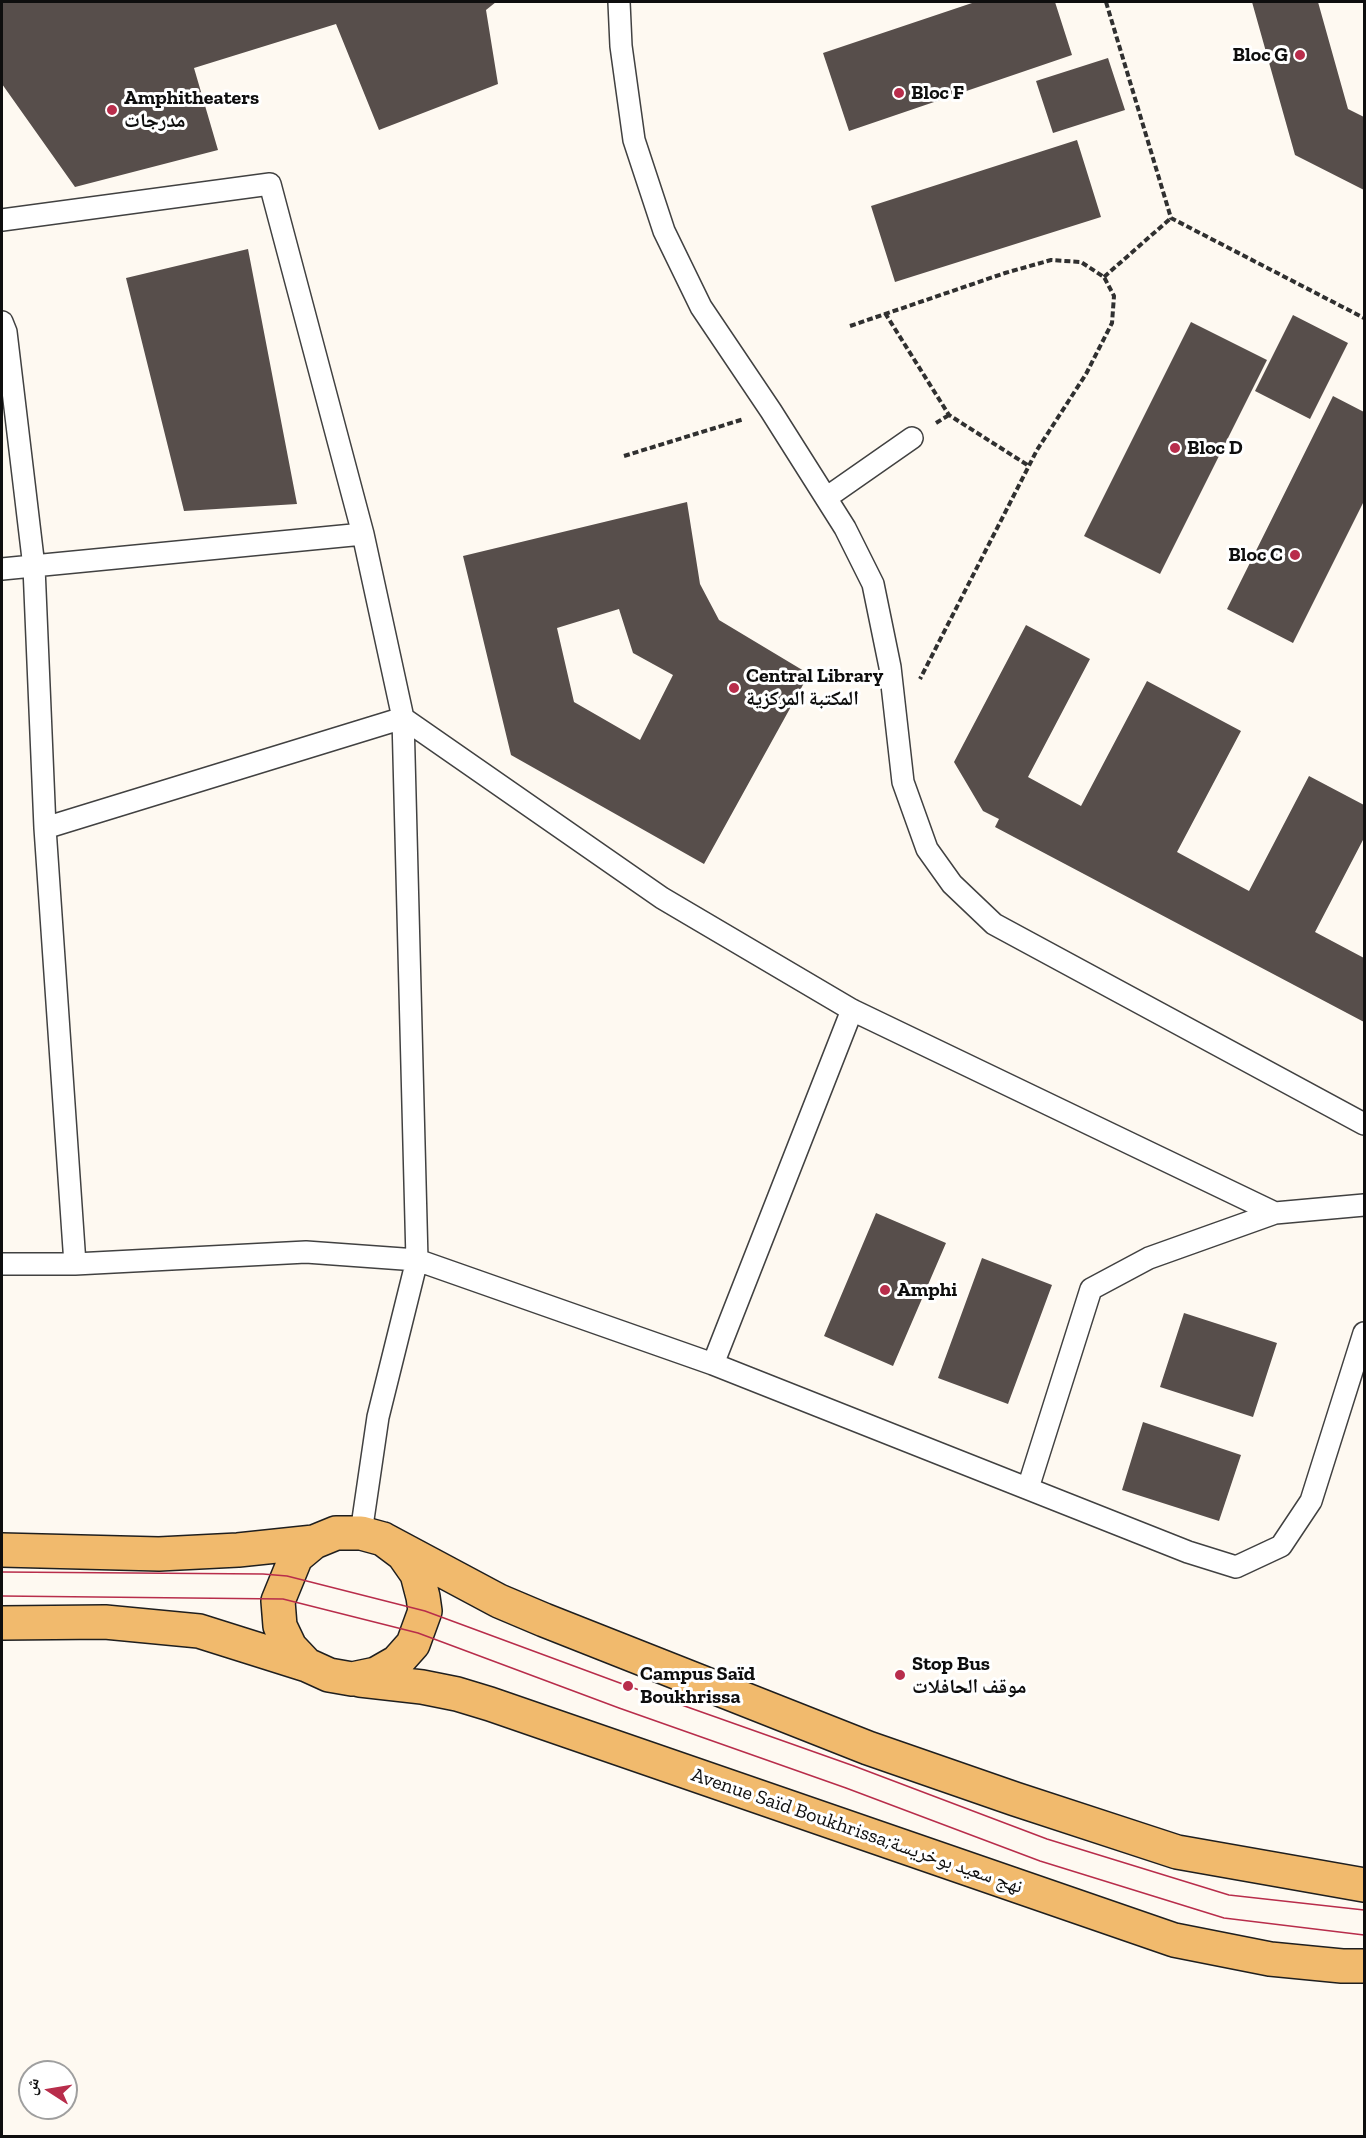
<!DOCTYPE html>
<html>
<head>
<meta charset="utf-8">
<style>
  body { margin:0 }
  #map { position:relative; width:1366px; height:2138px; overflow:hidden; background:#fef9f1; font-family:"Zilla Slab","Noto Naskh Arabic",serif }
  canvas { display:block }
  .frame { position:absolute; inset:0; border:3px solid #0e0e0e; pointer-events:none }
  .north { position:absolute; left:18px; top:2060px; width:60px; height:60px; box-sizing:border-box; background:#fff; border:2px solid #9f9f9f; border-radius:50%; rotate:282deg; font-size:16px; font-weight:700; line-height:24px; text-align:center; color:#0e0e0e }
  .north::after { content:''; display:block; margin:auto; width:21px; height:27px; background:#b82d4b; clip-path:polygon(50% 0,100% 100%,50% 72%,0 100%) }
</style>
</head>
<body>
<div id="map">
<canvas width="1366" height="2138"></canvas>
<div class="frame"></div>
<div class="north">ش</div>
</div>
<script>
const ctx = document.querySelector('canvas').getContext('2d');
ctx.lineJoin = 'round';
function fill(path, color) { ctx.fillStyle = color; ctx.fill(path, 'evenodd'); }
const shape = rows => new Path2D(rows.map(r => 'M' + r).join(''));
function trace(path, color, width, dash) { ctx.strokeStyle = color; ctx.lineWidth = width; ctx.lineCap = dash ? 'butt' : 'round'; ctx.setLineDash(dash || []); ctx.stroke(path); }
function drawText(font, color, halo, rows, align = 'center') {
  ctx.font = font + ' "Zilla Slab","Noto Naskh Arabic",serif'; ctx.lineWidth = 6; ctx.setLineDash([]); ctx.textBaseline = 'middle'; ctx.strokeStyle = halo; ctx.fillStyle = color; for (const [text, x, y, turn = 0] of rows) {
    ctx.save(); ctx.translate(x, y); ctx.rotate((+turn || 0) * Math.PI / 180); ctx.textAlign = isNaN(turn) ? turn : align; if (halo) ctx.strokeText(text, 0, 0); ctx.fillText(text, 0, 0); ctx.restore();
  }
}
fill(shape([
  [2,2,496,2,486,10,498,84,379,130,336,24,194,68,218,150,75,187,2,84],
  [975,2,1055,2,1072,55,849,131,823,53],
  [1252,2,1318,2,1348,109,1364,117,1364,190,1295,155],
  [1108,58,1125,110,1053,133,1036,81],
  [1077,140,1101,217,895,282,871,206],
  [248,249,297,504,184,511,126,278],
  [1293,315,1348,343,1310,419,1255,391],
  [1191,322,1267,360,1160,574,1084,536],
  [1333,396,1364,412,1364,501,1293,643,1227,609],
  [687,502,700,584,719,620,809,674,704,864,511,755,463,556],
  [619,609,633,653,673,675,640,740,574,702,557,628],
  [1026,625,1090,659,1028,777,1081,806,1147,681,1241,731,1177,852,1249,891,1309,776,1364,805,1364,838,1315,932,1364,958,1364,1022,995,827,999,819,983,811,954,762],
  [876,1213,946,1243,893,1366,824,1336],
  [982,1258,1052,1285,1008,1404,938,1378],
  [1184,1313,1277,1343,1253,1417,1160,1387],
  [1143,1422,1241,1455,1219,1521,1122,1490]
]), '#574e4b');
const service = shape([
  [619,2,621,46,634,140,664,231,701,307,771,411,845,528,873,584,890,667,903,782,927,849,952,884,994,924,1364,1124],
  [2,220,270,184,363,534,403,718,417,1260,378,1417,361,1533],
  [2,322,6,332,34,567,45,828,75,1264],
  [826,498,912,438],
  [2,569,363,534],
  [45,828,403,718,662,898,852,1010,1275,1213,1364,1205],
  [2,1264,75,1264,306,1252,417,1260,713,1364,1188,1552,1236,1567,1281,1546,1311,1501,1364,1333],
  [713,1364,852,1010],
  [1028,1488,1091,1289,1149,1258,1275,1213]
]);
const primary = shape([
  [383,1539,403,1554,417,1574,423,1597,425,1611,413,1644,397,1662,376,1674,352,1679,329,1675,307,1665,290,1647,280,1626,278,1601,296,1557,314,1542,336,1533,361,1533,383,1539,499,1601,544,1620,868,1748,1015,1799,1177,1852,1364,1885],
  [2,1550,159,1554,238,1550,314,1542],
  [2,1623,105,1622,199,1631,307,1665],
  [360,1680,422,1687,457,1694,490,1704,1174,1940,1270,1959,1342,1966,1364,1966]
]);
trace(service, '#414141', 24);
trace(primary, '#1f1f1f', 36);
trace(shape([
  [1106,2,1171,218,1364,318],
  [1104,277,1171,218],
  [885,313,949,415,1029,466],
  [850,326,1005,273,1051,260,1081,262,1104,277,1114,296,1112,323,1086,374,1037,450,920,679],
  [936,423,949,415],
  [624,456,744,419]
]), '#303030', 4, [6, 3]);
trace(service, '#fff', 21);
trace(primary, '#f1ba6d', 33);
trace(shape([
  [2,1572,263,1574,287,1576,425,1611,628,1686,854,1766,1047,1839,1229,1895,1364,1910],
  [2,1596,283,1599,418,1633,619,1708,846,1788,1040,1861,1224,1918,1364,1935]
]), '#b82d4b', 1.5);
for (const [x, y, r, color] of [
  [1300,55,6,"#b82d4b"],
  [899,93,6,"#b82d4b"],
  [112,110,6,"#b82d4b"],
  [1175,448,6,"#b82d4b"],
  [1295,555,6,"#b82d4b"],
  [734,688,6,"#b82d4b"],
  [885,1290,6,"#b82d4b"],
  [900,1675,6,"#b82d4b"],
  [628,1686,6,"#b82d4b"]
]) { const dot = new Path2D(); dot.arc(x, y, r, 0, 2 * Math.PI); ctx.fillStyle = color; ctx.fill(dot); trace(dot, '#fff', 2); }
drawText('bold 20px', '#0e0e0e', '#fff', [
  ["Bloc G",1288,55,"right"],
  ["Bloc F",911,93],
  ["Amphitheaters",124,98],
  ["مدرجات",124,121],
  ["Bloc D",1187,448],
  ["Bloc C",1283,555,"right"],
  ["Central Library",746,676],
  ["المكتبة المركزية",746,699],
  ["Amphi",897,1290],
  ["Stop Bus",912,1664],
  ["موقف الحافلات",912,1687],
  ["Campus Saïd",640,1674],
  ["Boukhrissa",640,1697]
], 'left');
drawText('20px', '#0e0e0e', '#fff', [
  ["Avenue Saïd Boukhrissa;نهج سعيد بوخريسة",857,1831,19]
]);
</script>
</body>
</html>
